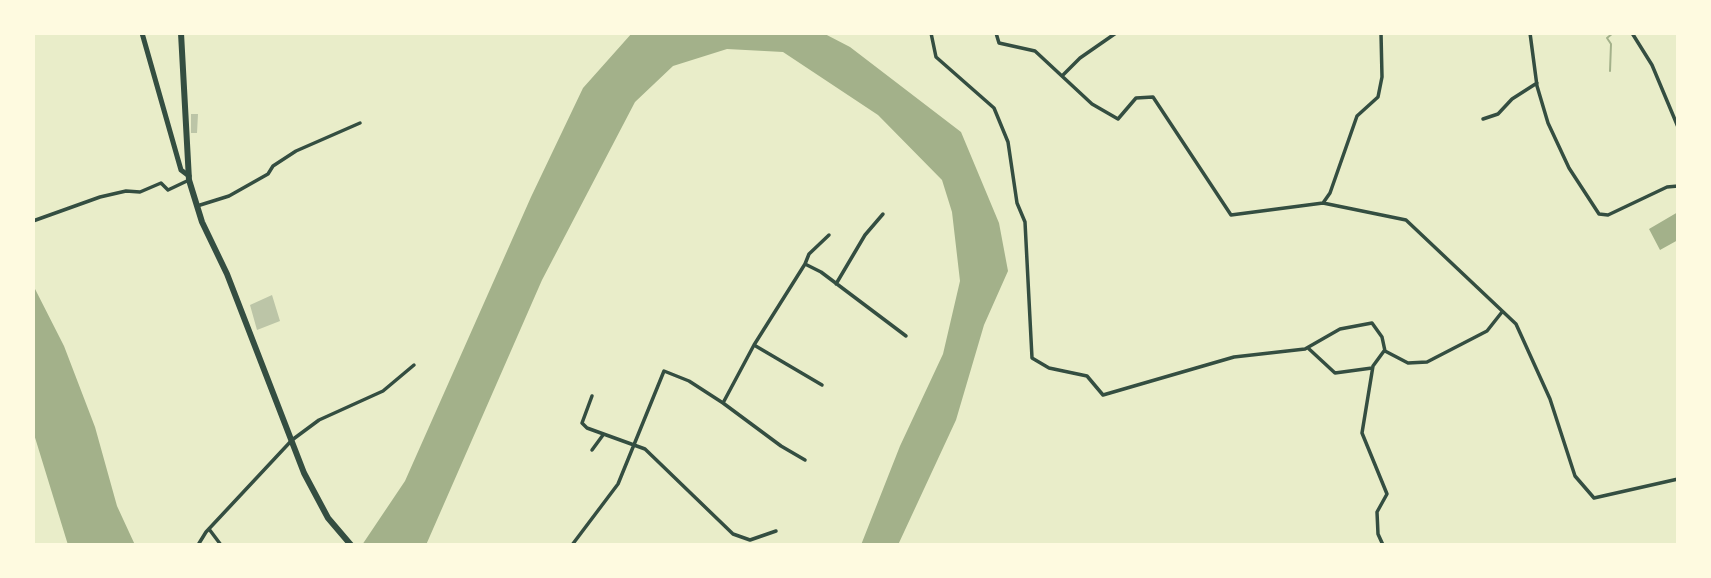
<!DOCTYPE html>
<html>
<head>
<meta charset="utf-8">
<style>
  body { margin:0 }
  #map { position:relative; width:1711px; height:578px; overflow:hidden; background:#e9edc9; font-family:"Source Sans 3",sans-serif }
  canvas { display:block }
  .frame { position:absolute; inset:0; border:35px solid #fefae0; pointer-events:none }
</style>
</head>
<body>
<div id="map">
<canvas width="1711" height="578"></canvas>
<div class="frame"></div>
</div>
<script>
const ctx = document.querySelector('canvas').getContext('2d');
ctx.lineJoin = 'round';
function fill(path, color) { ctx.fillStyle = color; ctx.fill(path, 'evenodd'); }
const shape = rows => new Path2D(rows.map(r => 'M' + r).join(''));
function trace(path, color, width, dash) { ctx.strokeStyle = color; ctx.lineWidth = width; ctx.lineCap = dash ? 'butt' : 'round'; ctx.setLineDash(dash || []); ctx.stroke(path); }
fill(shape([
  [632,33,823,33,850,47,961,132,999,223,1008,271,984,325,956,420,898,545,861,545,900,446,943,354,960,281,952,212,942,180,878,115,783,52,727,49,673,66,635,102,542,280,426,545,362,545,405,481,531,197,583,88],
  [1678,212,1678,240,1660,250,1649,229],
  [33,285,64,346,95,427,117,506,135,545,68,545,33,431]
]), '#a3b18a');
trace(shape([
  [1610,71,1611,44,1607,38,1613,33]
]), '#a3b18a', 2);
fill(shape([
  [191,114,198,114,197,133,191,133],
  [272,295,280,321,257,330,250,305]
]), '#bcc5a7');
trace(shape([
  [931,33,936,57,994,108,1008,142,1017,203,1025,222,1032,358,1049,368,1087,376,1103,395,1234,357,1305,349,1340,329,1372,323,1382,337,1385,351],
  [996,33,999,43,1035,51,1092,104,1118,119,1136,98,1153,97,1231,215,1323,203,1406,220,1516,324,1550,399,1575,476,1594,498,1678,479],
  [1530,33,1537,86,1548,123,1569,168,1599,214,1608,215,1667,187,1678,186],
  [1632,33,1652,65,1678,127],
  [1062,76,1080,58,1116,33],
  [1483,119,1498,114,1512,99,1537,83],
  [1323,203,1330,193,1357,116,1378,97,1382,77,1381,33],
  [197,206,229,196,268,174,273,166,296,151,360,123],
  [33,221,100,197,126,191,140,192,161,183,168,190,189,180],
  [805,264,809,254,829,235],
  [836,284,865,235,883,214],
  [754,345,822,385],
  [1308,348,1335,373,1372,368],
  [1385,351,1408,363,1427,362,1487,331,1502,312],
  [592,396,582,423,587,428,645,449,733,534,750,540,776,531],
  [723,403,781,446,805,460],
  [592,450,603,435],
  [209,529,221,545],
  [198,545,206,532,292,440,319,420,383,391,414,365],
  [572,545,618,484,664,371,689,381,723,403,754,345,805,264,821,272,906,336],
  [1383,545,1378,534,1377,512,1387,494,1362,433,1373,366,1384,351]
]), '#344e41', 3.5);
trace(shape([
  [142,33,181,170,189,176]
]), '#344e41', 5);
trace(shape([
  [181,33,189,180,202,222,227,274,304,473,328,518,351,545]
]), '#344e41', 6);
</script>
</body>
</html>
